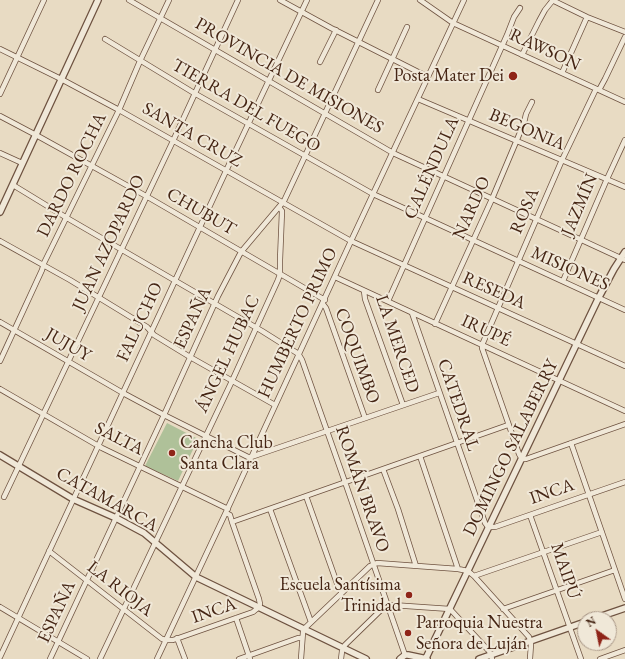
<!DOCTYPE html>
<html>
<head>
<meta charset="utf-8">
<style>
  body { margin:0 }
  #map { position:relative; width:625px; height:659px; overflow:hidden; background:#e8dbc3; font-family:"EB Garamond",serif }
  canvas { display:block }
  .north { position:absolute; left:577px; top:611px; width:40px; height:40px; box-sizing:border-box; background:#f0e8d8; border:1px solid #ac9a8a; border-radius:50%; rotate:327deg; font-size:11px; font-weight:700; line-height:16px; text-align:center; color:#452514 }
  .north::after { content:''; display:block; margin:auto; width:14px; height:18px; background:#8f2418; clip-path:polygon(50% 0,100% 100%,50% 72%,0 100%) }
</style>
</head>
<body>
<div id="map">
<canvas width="625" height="659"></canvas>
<div class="north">N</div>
</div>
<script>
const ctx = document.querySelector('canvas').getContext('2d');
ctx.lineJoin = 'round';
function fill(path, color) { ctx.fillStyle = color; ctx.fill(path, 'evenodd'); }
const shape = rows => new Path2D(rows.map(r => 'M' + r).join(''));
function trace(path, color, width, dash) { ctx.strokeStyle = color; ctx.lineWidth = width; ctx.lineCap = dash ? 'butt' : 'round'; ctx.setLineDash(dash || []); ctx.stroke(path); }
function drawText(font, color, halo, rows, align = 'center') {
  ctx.font = font + ' "EB Garamond",serif'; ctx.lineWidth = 4; ctx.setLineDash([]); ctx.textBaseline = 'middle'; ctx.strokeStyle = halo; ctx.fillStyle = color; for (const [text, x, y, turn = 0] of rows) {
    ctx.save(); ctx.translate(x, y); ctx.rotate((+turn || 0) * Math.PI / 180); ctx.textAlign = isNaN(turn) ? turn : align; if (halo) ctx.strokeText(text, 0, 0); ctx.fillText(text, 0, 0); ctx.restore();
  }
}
fill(shape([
  [167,423,198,439,178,481,145,466]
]), '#afc199');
const minor = shape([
  [129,0,393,153,625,260],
  [280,0,331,28,428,77],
  [420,0,453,23,625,102],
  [552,0,587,17,625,32],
  [105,39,194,93,373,194,625,310],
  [0,49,61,79,119,110,351,241,625,366],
  [522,55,539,21,545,10,553,0],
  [320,62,336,30],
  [562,73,587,17],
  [596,89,562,160,482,345,482,348,519,454,522,459,526,459,625,424],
  [378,90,407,27],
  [599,90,605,79,625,37],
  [0,94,44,0],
  [418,99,625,187],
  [0,116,36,135,146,196,325,300],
  [0,153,22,163],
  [13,185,67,218,262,331,297,353,299,355,302,360,345,482,405,655],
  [0,241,70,280,147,327,154,335,190,357,275,405],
  [335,277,625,411],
  [563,281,607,179,625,140],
  [364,291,365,299,403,405],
  [388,301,507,35,514,17,520,8],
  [323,304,326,308,365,418],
  [412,313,485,523,488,527,495,527,625,482],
  [0,322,123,393,164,415,248,457,251,457,439,393],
  [435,324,492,199,524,123,526,114,532,102],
  [0,361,42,270,44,263,119,110,140,61,169,0],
  [0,389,102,448,228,509],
  [571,443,625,599],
  [420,456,458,569],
  [383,469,398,509,416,566],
  [306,496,339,589,342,592],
  [4,497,173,141,238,0],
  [270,509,311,622],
  [530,515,581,659],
  [232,522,508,425],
  [49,551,162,639,166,640,173,640,253,612,259,607,260,604,259,599,232,522,230,515,226,513],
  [474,576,602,532],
  [0,607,87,659],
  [503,609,615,570],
  [236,618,250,659],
  [177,638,185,659],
  [0,657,226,171,307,0],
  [50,659,164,415,218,296,241,252,284,201,378,0],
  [100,659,232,381,278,280,280,274,280,260,282,211,279,207],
  [157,659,227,510,351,241,464,0],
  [239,659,298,638,302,638],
  [301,659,303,632,304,629,370,566,377,563,458,569,468,571,474,576,529,637,531,644,530,659],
  [341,659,342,651,345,645,382,609,387,606,392,605,450,609,489,651,491,655,492,659],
  [600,659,625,650]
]);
const tertiary = shape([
  [0,212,98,0],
  [0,455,73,499,116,518,144,533,196,577,366,659],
  [593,619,625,608],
  [426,658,599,297,614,269,625,252],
  [400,659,405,655,408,655,427,659],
  [479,659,585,622]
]);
trace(minor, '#6e5240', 6);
trace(tertiary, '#6e5240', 8);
trace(minor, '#f0e8d8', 4.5);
trace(tertiary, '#f0e8d8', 5.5);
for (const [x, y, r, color] of [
  [513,76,5,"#8f2418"],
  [172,453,4,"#8f2418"],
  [409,595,4,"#8f2418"],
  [408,633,4,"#8f2418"]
]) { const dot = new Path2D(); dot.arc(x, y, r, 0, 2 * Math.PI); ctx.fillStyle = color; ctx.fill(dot); trace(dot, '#f0e8d8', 1.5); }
drawText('18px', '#452514', '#f0e8d8', [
  ["RAWSON",545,50,25],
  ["PROVINCIA DE MISIONES",289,76,30],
  ["TIERRA DEL FUEGO",246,106,30],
  ["BEGONIA",527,130,23],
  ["SANTA CRUZ",192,135,30],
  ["CALÉNDULA",432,168,-66],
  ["DARDO ROCHA",72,175,-64],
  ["JAZMÍN",580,205,-67],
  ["NARDO",472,208,-66],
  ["ROSA",525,211,-67],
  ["CHUBUT",201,212,30],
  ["JUAN AZOPARDO",109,243,-65],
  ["MISIONES",570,269,24],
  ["RESEDA",494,291,24],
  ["ESPAÑA",193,318,-65],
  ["FALUCHO",140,322,-65],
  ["HUMBERTO PRIMO",298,323,-65],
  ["IRUPÉ",486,331,25],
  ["LA MERCED",397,344,71],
  ["JUJUY",68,345,30],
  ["ÁNGEL HUBAC",228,354,-65],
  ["COQUIMBO",357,356,70],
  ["CATEDRAL",458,405,71],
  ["SALTA",119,439,27],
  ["DOMINGO SALABERRY",511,448,-64],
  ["ROMÁN BRAVO",362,489,71],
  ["INCA",552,492,-19],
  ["CATAMARCA",107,500,29],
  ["MAIPÚ",565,571,71],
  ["LA RIOJA",120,589,38],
  ["INCA",214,611,-19],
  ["ESPAÑA",57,612,-65]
]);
drawText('18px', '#452514', '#f0e8d8', [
  ["Posta Mater Dei",504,76],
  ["Cancha Club",180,443,"left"],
  ["Santa Clara",180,464,"left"],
  ["Escuela Santísima",401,585],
  ["Trinidad",401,606],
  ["Parroquia Nuestra",416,623,"left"],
  ["Señora de Luján",416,644,"left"]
], 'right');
</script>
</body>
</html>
